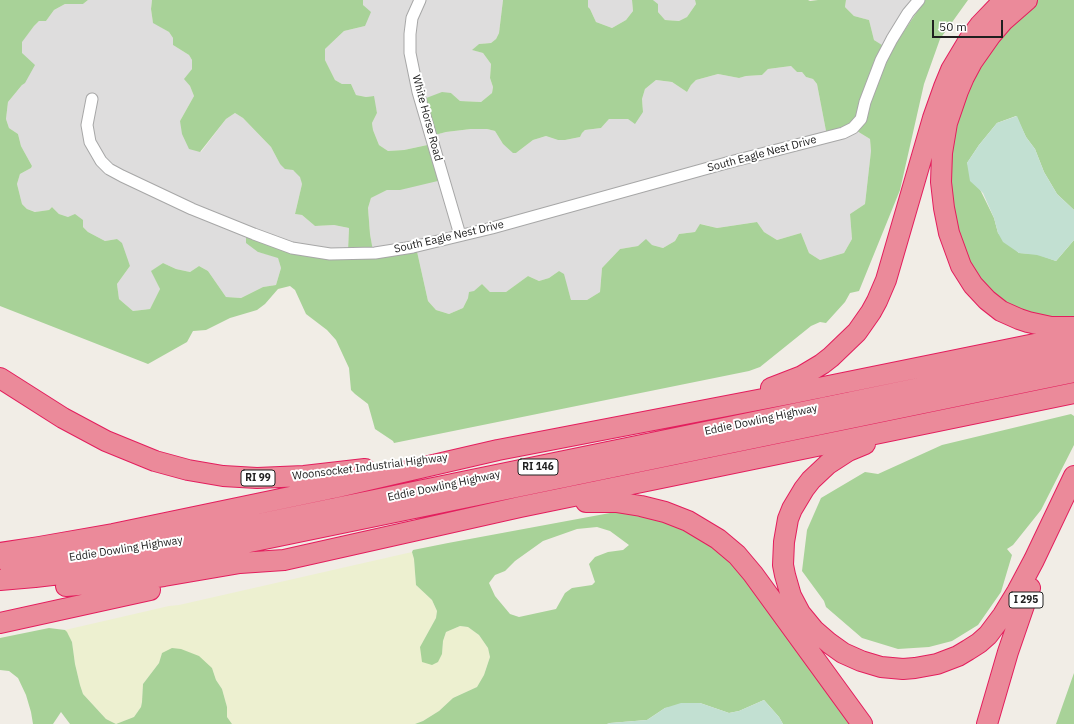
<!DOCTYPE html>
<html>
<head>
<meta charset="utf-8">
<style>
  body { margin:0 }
  #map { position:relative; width:1074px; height:724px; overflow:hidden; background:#f1ede6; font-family:"IBM Plex Sans",sans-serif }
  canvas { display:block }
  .scale { position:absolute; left:932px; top:20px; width:71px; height:18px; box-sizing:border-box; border:2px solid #202020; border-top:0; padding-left:5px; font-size:12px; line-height:14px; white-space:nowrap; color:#202020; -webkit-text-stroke:3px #fff; paint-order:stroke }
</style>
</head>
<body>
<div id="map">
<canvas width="1074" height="724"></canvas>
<div class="scale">50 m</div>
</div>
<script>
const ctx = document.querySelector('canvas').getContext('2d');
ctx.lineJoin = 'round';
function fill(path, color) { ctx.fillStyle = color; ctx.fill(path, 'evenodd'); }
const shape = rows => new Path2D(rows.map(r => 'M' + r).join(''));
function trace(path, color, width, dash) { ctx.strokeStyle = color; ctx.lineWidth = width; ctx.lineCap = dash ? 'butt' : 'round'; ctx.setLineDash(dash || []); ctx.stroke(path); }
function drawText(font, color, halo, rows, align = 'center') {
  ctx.font = font + ' "IBM Plex Sans",sans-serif'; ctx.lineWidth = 4; ctx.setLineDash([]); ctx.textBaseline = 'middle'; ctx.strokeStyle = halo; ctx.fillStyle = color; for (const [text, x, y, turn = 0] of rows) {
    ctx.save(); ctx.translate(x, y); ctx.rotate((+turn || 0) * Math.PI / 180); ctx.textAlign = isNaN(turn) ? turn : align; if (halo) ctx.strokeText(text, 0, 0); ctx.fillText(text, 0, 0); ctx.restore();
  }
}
fill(shape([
  [88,0,152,0,151,9,153,22,169,32,173,38,173,45,189,55,192,60,192,69,185,79,190,86,194,96,180,121,201,152,226,119,235,113,243,118,271,147,280,164,293,170,301,176,302,184,295,214,302,215,315,226,334,225,349,228,348,251,258,252,278,257,281,268,276,285,263,287,241,298,226,297,208,271,199,266,190,272,176,269,163,263,152,271,160,289,150,309,133,311,119,299,117,284,130,266,117,239,105,241,88,232,83,227,68,217,59,214,52,207,49,210,36,212,27,209,22,204,17,184,20,174,31,168,32,166,21,146,18,134,9,128,6,119,8,102,22,85,22,53,21,42,34,26,39,21,46,21,54,10,65,4,83,4],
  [363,0,503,0,499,33,496,39,491,43,479,44,473,50,483,53,491,64,490,78,493,87,492,93,481,102,460,101,451,93,431,136,446,132,471,129,487,129,495,131,503,144,516,153,533,140,546,136,558,140,565,140,580,137,582,133,585,130,601,128,609,119,628,119,643,112,642,99,645,89,656,80,672,82,687,92,691,85,696,80,718,74,739,78,746,76,762,75,768,69,791,66,797,72,802,72,806,77,813,79,817,84,827,136,852,128,870,139,871,151,865,204,850,214,852,239,844,253,820,260,809,253,801,233,777,240,764,232,757,222,717,228,701,224,695,232,679,234,675,241,663,248,652,245,638,246,620,249,602,268,600,292,587,300,571,300,568,290,559,271,549,278,539,281,528,276,506,292,490,292,482,284,468,298,463,308,449,314,436,310,428,301,416,247,373,252,370,234,368,208,371,198,387,190,400,190,432,144,404,150,388,151,379,145,373,130,372,123,377,113,373,96,366,97,356,95,351,84,342,84,335,80,325,60,325,49,344,31,365,26,363,5],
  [588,0,632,0,633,11,626,20,612,28,596,22,590,9,588,7],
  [653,0,695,0,696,4,687,17,679,21,665,20,658,12,658,4],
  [846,0,925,0,892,49,889,50,874,40,869,20,854,16,845,7]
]), '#dedddd');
fill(shape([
  [412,552,414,559,416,585,432,600,437,611,436,618,420,647,442,654,443,641,446,632,460,626,468,627,479,635,488,648,490,657,484,675,477,687,453,698,439,711,423,721,415,724,232,724,227,717,227,707,222,689,216,680,212,668,162,653,159,663,143,684,142,702,141,707,134,717,116,724,106,719,83,694,80,685,75,664,72,642,65,630,169,606,179,605]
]), '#edf0d0');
fill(shape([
  [0,0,88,0,83,4,65,4,54,10,46,21,39,21,34,26,22,42,22,53,35,65,25,83,22,85,8,102,6,119,9,128,18,134,21,146,32,166,31,168,20,174,17,184,22,204,27,209,35,212,49,210,52,207,59,214,68,217,75,214,83,220,83,227,88,232,105,241,117,239,122,243,130,266,117,284,119,299,133,311,150,309,160,289,151,271,163,263,176,269,190,272,199,266,208,271,226,297,241,298,263,287,276,285,281,268,278,258,258,252,246,243,246,231,291,248,348,251,349,228,334,225,315,226,302,215,295,214,302,184,300,177,293,170,285,169,280,164,271,147,243,118,235,113,226,119,200,152,189,149,182,134,180,121,194,96,190,86,184,79,192,69,192,60,189,55,173,45,173,38,169,32,153,23,151,9,152,0,363,0,363,5,371,12,365,26,344,31,325,49,325,60,335,80,342,84,351,84,356,95,366,97,374,96,377,113,372,123,373,130,379,145,388,151,404,150,432,144,442,180,400,190,387,190,371,198,368,208,370,234,373,251,416,247,428,301,436,310,449,314,463,308,468,298,469,292,474,291,482,284,490,292,506,292,528,276,539,281,549,278,559,271,564,274,571,300,587,300,600,292,602,268,620,249,638,246,646,239,652,245,663,248,675,241,679,234,695,232,700,224,717,228,757,222,764,232,777,240,801,233,809,253,820,260,844,253,852,239,850,214,865,204,871,151,870,139,852,128,827,136,817,84,813,79,806,77,802,72,797,72,791,66,768,69,762,75,746,76,739,78,718,74,696,80,691,85,687,92,672,82,656,80,645,89,642,99,643,112,635,124,628,119,609,119,601,128,585,130,582,133,580,137,565,140,558,140,546,136,533,140,516,153,513,153,503,144,495,131,487,129,471,129,446,132,431,136,421,100,442,92,451,93,460,101,481,102,492,93,493,87,490,78,491,64,483,53,472,50,479,44,491,43,496,39,499,33,503,0,588,0,588,7,590,9,596,22,612,28,626,20,633,11,632,0,653,0,658,4,658,12,665,20,679,21,687,17,696,4,695,0,808,0,810,1,818,0,846,0,845,7,854,16,869,20,874,40,890,50,892,49,925,0,968,0,940,39,924,84,900,190,859,291,850,293,845,302,826,323,820,322,811,326,760,367,749,371,394,443,393,441,375,429,368,404,355,394,351,390,349,368,336,340,327,330,306,314,295,290,290,286,278,289,265,304,257,310,230,318,206,330,193,331,187,342,148,364,0,306],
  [1029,0,1074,0,1074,210,1057,194,1044,172,1035,149,1026,137,1016,116,997,123,979,145,967,163,994,218,998,233,1019,253,1037,254,1056,261,1074,240,1074,327,1054,326,988,297,953,236,947,150,961,92],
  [1071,414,1074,416,1074,445,1041,510,1013,545,1007,549,1012,555,1001,592,978,625,952,641,929,647,898,649,862,638,826,607,824,601,802,571,807,530,821,498,865,472,878,474,942,445],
  [610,513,634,513,717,537,864,724,783,724,779,717,764,700,739,711,729,713,700,703,665,708,647,720,610,723,607,724,415,724,423,721,439,711,453,698,477,687,484,675,490,657,488,648,479,635,468,627,460,626,446,632,443,641,442,654,438,662,432,665,422,662,420,647,436,618,437,611,432,600,416,585,414,559,412,552,413,550,448,543],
  [597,527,610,531,629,545,623,550,608,552,595,557,589,564,595,582,592,585,572,588,565,593,556,609,519,617,510,614,495,596,489,583,495,575,505,571,515,561,543,541,577,529],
  [49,628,65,630,67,632,72,642,75,664,80,685,83,694,106,719,116,724,134,717,141,707,142,702,143,684,159,663,162,653,172,648,181,649,199,656,212,668,216,680,222,689,227,707,227,717,232,724,70,724,61,712,53,724,33,724,31,712,26,695,18,678,9,671,0,670,0,638],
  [1074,673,1074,724,1056,724]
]), '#a8d298');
fill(shape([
  [1017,116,1026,137,1035,149,1044,172,1057,194,1074,210,1074,240,1056,261,1037,255,1019,253,1003,242,998,233,994,218,983,193,970,181,967,163,979,145,997,123],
  [764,700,779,717,783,724,607,724,610,723,647,720,665,708,681,703,700,703,729,713,739,711]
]), '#c2e0d2');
const minor = shape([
  [420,0,412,18,410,34,410,53,418,92,460,235],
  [92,99,87,125,90,142,101,161,109,169,122,176,192,209,254,234,292,248,330,254,375,253,413,247,492,228,730,162,843,133,853,128,861,119,865,102,881,60,892,39,908,13,919,0]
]);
const motorway = shape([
  [1027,0,1003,21,991,35,972,62,964,77,958,91,947,123,942,153,941,182,944,208,949,233,961,266,973,285,987,300,1001,311,1019,319,1028,322,1051,327,1074,327],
  [0,378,63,418,106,441,155,461,188,470,223,476,257,478,304,476,365,469],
  [771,388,802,376,822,364,831,357,857,332,871,312,877,301,886,280,933,118,944,87,951,70,969,40,980,25,1004,0],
  [865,444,848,451,828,464,811,480,804,489,792,509,788,519,784,542,783,565,785,575,791,596,800,613,814,630,829,643,843,653,861,661,881,667,903,669,915,668,937,664,958,656,968,650,979,643,988,635,1003,615,1017,592,1034,560,1074,476],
  [586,502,616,502,641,506,665,512,688,521,718,539,737,555,753,574,862,724],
  [0,553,39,547,113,534,338,487,498,450,794,393,1074,336],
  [9,564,70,558,104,554,171,542,1074,356],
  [0,580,35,577,103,569,172,558,1074,372],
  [66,586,134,580,164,576,240,563,284,560,520,507,1074,393],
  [0,623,150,590],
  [987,724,1008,652,1030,588]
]);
trace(minor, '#a7a7a7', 13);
trace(motorway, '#e31e5d', 22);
trace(minor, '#fff', 11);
trace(motorway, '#eb8a9a', 20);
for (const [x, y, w] of [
  [538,467,40],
  [258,478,34],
  [1026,600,34]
]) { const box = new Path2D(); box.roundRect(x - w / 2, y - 8, w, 16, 3); ctx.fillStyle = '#fff'; ctx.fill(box); trace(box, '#202020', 1); }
drawText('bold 10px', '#202020', null, [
  ["RI 146",538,467],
  ["RI 99",258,478],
  ["I 295",1026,600]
]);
drawText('11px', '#202020', '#fff', [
  ["White Horse Road",427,118,75],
  ["South Eagle Nest Drive",762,154,-15],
  ["South Eagle Nest Drive",449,237,-13],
  ["Eddie Dowling Highway",761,420,-12],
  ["Woonsocket Industrial Highway",370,467,-7],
  ["Eddie Dowling Highway",444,486,-12],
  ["Eddie Dowling Highway",126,549,-9]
]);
</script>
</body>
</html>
